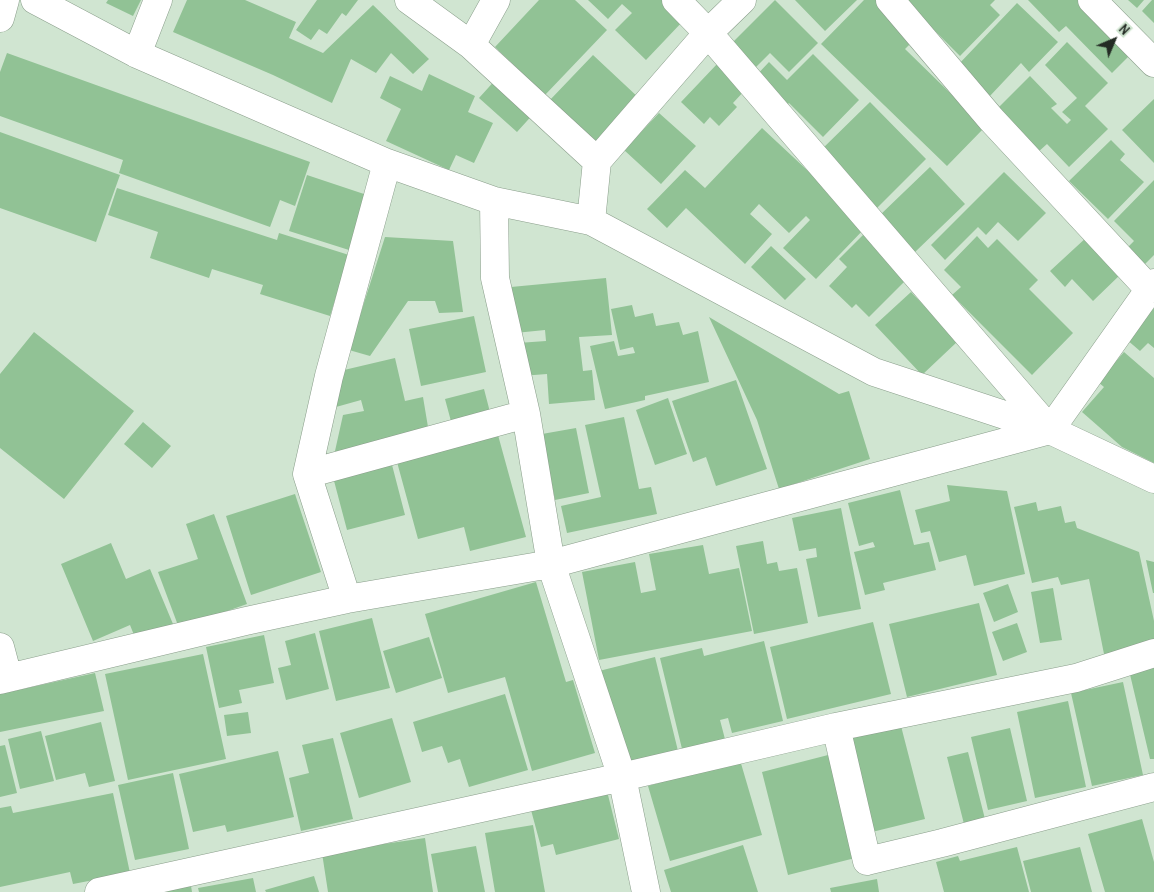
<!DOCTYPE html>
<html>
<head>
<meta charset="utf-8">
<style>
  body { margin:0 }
  #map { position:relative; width:1154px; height:892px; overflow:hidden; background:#d0e5d1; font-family:"Archivo Narrow",sans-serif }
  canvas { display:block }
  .north { position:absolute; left:1089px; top:15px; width:50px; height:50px; -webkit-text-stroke:4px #d0e5d1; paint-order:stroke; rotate:45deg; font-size:14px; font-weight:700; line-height:20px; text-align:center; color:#232b24 }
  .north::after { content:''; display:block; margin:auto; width:18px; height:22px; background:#232b24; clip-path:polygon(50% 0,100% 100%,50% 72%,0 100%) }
</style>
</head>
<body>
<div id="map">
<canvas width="1154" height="892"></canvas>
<div class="north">N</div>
</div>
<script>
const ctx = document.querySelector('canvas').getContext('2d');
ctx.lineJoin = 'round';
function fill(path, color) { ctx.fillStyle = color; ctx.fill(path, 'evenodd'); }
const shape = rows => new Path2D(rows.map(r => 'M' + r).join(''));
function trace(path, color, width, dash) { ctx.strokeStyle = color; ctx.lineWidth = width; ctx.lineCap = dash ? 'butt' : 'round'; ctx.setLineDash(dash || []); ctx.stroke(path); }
fill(shape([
  [108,0,141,0,133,16,106,3],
  [187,0,245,0,296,22,289,38,323,53,373,5,429,59,413,74,391,53,376,73,351,59,332,103,273,75,173,32],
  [317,0,358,0,346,16,342,13,327,34,319,29,311,40,296,30],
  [539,0,575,0,607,30,545,95,495,47],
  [588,0,663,0,684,20,646,60,615,30,632,13,622,4,608,19],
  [775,0,818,43,789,72,770,53,755,68,731,44],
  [795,0,857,0,825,31],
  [864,0,879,0,917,37,905,49,985,127,947,166,821,44],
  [904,0,995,0,990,5,1000,15,960,56],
  [1028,0,1078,0,1131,54,1112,73,1066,26,1059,32],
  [1128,0,1144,0,1137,8],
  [1152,0,1154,0,1154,23,1142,11],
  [1017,3,1058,42,1029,72,1021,63,989,97,957,66],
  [1067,42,1108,83,1085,106,1108,129,1069,167,1047,144,1037,153,995,111,1030,76,1057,104,1051,108,1067,124,1071,120,1062,112,1077,98,1045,65],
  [7,53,310,162,295,206,280,200,270,227,119,173,123,160,0,116,0,72],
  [813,54,859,100,823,137,789,103,782,110,752,80,769,62,787,80],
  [593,55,640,99,597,145,549,101],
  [718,63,746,89,733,103,737,107,719,126,710,117,704,124,681,102],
  [429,74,475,96,468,112,493,123,474,163,456,155,449,170,386,141,401,109,380,98,390,76,422,91],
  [498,77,536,111,517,132,479,98],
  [1154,99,1154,163,1122,130],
  [870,102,926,159,876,209,819,152],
  [659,113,696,146,661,184,624,150],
  [762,128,867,226,816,279,783,248,810,220,806,216,789,233,759,204,750,214,772,234,745,264,686,208,667,228,647,209,685,170,705,188],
  [0,132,120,175,96,242,0,208],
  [1111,140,1125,154,1120,160,1144,182,1108,219,1069,181],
  [930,167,965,204,914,253,879,216],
  [1004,172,1046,213,1018,241,998,222,986,235,978,227,945,260,931,245],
  [307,175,367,195,349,250,289,231],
  [1154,180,1154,255,1142,267,1125,250,1134,241,1114,221],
  [117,188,277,240,279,233,349,255,330,316,260,294,263,285,212,269,209,278,150,258,158,232,108,215],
  [867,231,911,275,869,317,856,304,852,308,829,286,847,267,839,259],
  [977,236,988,248,997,239,1038,280,1029,289,1073,333,1032,375,952,295,961,287,944,270],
  [1088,236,1122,273,1093,301,1072,279,1065,287,1050,271],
  [385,237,453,241,463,312,439,313,435,301,408,301,370,356,349,350],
  [771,246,806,279,785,300,751,267],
  [606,278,612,335,579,337,583,371,592,370,595,400,549,404,547,374,521,376,518,343,546,341,545,330,515,333,511,287],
  [911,292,958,341,922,375,875,325],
  [632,305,635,317,653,313,656,326,679,322,683,335,698,331,709,382,645,396,645,400,605,409,590,346,614,341,618,356,635,353,633,347,620,350,611,309],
  [1154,308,1154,348,1148,343,1140,351,1126,339],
  [474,316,486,372,421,386,409,329],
  [709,317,839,394,849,391,870,459,779,489,757,420],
  [34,332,134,411,64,499,0,448,0,374],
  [1124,352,1154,378,1154,463,1122,447,1082,412,1104,387,1098,382],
  [395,358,405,401,423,397,430,439,333,460,343,415,364,411,361,400,336,407,344,370],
  [736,380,767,469,716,486,706,457,693,462,672,401],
  [484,389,491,416,452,425,445,399],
  [668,398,687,454,655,465,636,410],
  [624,417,639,489,651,487,657,514,567,533,561,506,601,497,585,425],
  [143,422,171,446,152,468,124,444],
  [576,428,589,493,555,500,542,434],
  [498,435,526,537,470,551,464,527,418,539,397,462],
  [391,461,405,515,347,530,333,477],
  [947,485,1007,491,1025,574,974,586,966,555,939,562,930,531,921,533,915,510,950,501],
  [900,490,914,545,929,542,936,570,883,583,885,590,865,595,854,552,875,547,873,542,859,546,848,503],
  [295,494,321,572,251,595,226,516],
  [1036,502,1038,511,1061,506,1065,523,1075,521,1077,528,1139,552,1154,621,1154,644,1104,654,1089,579,1061,585,1058,577,1032,583,1014,507],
  [841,508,861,609,818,617,806,559,817,557,816,548,799,551,792,518],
  [214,514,247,604,179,628,158,572,198,559,186,524],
  [763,541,767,564,777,562,779,571,797,568,808,623,754,634,736,546],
  [111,543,126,579,150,569,173,624,136,640,130,625,93,641,61,564],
  [703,545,709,574,739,568,752,631,599,660,582,572,635,562,641,593,656,590,649,554],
  [1146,560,1154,562,1154,593,1153,593],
  [536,582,566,682,573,680,595,753,532,771,505,677,448,693,425,614],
  [1008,584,1018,612,994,622,983,593],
  [1053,588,1062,640,1040,643,1031,592],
  [979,603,997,675,907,697,889,624],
  [372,618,390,688,336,701,319,631],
  [873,622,891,694,787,719,770,647],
  [1017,623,1027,652,1003,661,992,632],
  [315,633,329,689,286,700,278,668,291,665,285,641],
  [264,635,274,683,239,690,242,703,219,708,206,647],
  [429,637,442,678,396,693,383,651],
  [764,641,783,721,732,733,728,718,720,720,726,743,683,753,660,658,702,648,704,656],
  [203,654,226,759,128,780,105,674],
  [655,657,679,755,623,769,599,671],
  [1154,660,1154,759,1150,759,1128,666],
  [95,673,104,711,0,732,0,694],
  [1123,682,1143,775,1092,786,1071,693],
  [505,694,528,770,469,787,460,759,448,763,442,746,422,752,413,722],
  [1068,701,1086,787,1035,798,1017,712],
  [248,712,251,733,227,736,224,715],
  [392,718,411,782,359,798,340,733],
  [101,722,115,781,89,787,85,773,56,780,45,736],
  [901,726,925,819,872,832,849,739],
  [1010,728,1027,801,988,810,971,737],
  [41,731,54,781,20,789,8,739],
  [333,738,353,819,301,831,289,778,309,773,302,745],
  [5,745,17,793,0,797,0,746],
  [278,751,294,817,227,832,225,825,193,832,179,774],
  [968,752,985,819,964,824,947,757],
  [832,754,859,857,788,875,762,772],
  [740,760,762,835,670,861,648,786],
  [173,773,189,849,135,860,118,785],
  [607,791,619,839,556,855,553,844,541,847,531,810],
  [113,793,130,873,73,884,70,872,0,887,0,808,11,806,13,813],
  [1142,819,1154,862,1154,892,1105,892,1088,834],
  [533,825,545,892,495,892,485,833],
  [425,838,433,892,328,892,322,853],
  [743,845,758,892,671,892,664,870],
  [476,846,485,892,438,892,431,854],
  [1017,847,1029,892,944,892,936,862,958,856,960,861],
  [1080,847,1092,892,1031,892,1023,861],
  [314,876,319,892,266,892,265,890],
  [253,878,256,892,199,892,198,888],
  [877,879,879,892,831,892,830,888],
  [191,886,192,892,167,892,166,891]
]), '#91c295');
const minor = shape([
  [35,0,137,54,387,163,494,201,591,221,874,372,1050,430,1154,479],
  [409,0,471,45,597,161,591,221],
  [676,0,708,33,1050,430],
  [890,0,991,119,1149,289],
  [1092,0,1154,63],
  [0,18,5,0],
  [471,45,496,0],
  [137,54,158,0],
  [597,161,708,33,742,0],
  [494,201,495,278,526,414,551,564,622,777,646,892],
  [307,474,526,414],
  [347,599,307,474,329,376,387,163],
  [0,647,8,677],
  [0,680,246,621,347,599,551,564,1050,430,1154,283],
  [836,727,867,861,942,843,1154,787],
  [99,892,622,777,836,727,1076,678,1154,653]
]);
trace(minor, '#8a9e8b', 29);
trace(minor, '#fff', 28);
</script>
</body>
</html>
